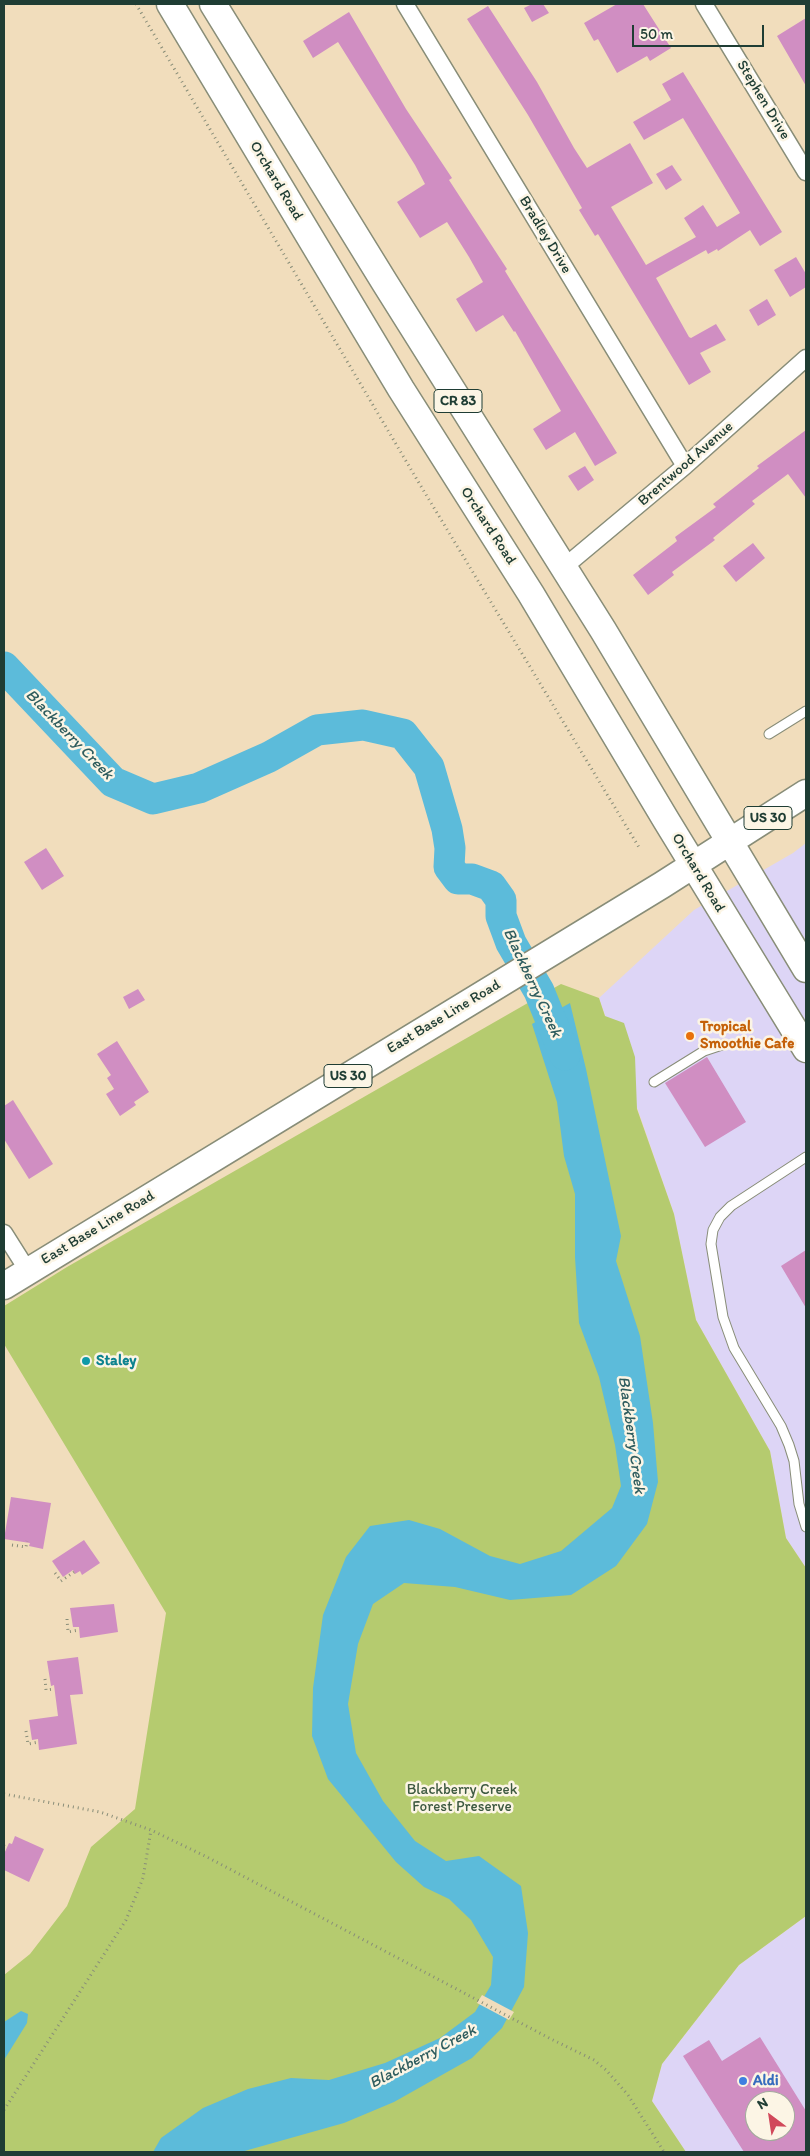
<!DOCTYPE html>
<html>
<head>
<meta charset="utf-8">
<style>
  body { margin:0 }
  #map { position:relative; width:810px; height:2156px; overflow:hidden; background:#f1ddbc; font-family:Itim,sans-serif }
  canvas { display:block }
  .frame { position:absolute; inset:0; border:5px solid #1f3d34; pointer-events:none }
  .north { position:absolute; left:745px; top:2091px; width:50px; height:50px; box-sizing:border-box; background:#fcf5e5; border:1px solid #a4ab9e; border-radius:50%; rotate:329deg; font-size:14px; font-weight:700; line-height:20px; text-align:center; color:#1f3d34 }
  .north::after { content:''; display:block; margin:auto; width:18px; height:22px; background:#d1495b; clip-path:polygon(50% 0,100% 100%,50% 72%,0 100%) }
  .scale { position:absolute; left:632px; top:25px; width:132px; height:22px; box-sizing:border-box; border:2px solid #1f3d34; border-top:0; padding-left:6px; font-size:15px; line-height:18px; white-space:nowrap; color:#1f3d34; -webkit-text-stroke:4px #fcf5e5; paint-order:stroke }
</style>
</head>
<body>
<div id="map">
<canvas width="810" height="2156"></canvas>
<div class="frame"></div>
<div class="north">N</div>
<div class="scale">50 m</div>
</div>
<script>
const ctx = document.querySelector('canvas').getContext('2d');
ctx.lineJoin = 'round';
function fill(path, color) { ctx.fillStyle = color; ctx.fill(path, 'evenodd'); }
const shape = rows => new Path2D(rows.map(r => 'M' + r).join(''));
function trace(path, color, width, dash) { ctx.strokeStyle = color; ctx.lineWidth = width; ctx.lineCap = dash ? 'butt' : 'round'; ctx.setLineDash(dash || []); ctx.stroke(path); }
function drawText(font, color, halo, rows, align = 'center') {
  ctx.font = font + ' Itim,sans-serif'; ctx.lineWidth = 5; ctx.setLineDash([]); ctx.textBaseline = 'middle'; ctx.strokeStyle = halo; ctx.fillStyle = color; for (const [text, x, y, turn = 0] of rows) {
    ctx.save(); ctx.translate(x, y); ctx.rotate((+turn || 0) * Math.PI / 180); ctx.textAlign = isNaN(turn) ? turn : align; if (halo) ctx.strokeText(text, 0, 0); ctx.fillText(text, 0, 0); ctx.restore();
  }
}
fill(shape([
  [806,843,806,1568,786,1538,770,1451,696,1320,674,1214,599,998,694,910,793,853],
  [806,1916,806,2152,686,2152,652,2101,662,2064,739,1965],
  [755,2101,785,2101,785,2131,755,2131]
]), '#ddd5f6');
fill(shape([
  [561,984,599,998,605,1016,624,1023,635,1057,637,1109,674,1214,696,1320,770,1451,786,1538,806,1568,806,1916,739,1965,662,2064,652,2101,686,2152,4,2152,4,1975,30,1954,67,1906,91,1847,135,1809,166,1613,4,1344,4,1306,67,1267]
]), '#b5cb6f');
fill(shape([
  [570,1003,586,1069,621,1236,616,1261,640,1336,653,1423,658,1482,647,1524,616,1566,571,1595,510,1600,455,1587,404,1583,373,1604,358,1644,348,1704,356,1753,383,1801,415,1841,446,1861,479,1856,521,1886,528,1933,524,1987,502,2028,472,2058,394,2102,344,2123,241,2152,153,2152,161,2138,203,2108,248,2089,291,2078,329,2080,385,2063,440,2038,475,2012,491,1985,493,1957,471,1920,449,1899,424,1887,396,1862,328,1779,312,1736,313,1688,323,1615,346,1557,370,1526,409,1520,440,1529,490,1556,520,1564,561,1551,612,1508,621,1486,615,1445,599,1377,579,1323,575,1257,575,1194,564,1156,557,1102,532,1024],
  [21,2011,28,2014,27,2023,4,2060,4,2022]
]), '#5cbbda');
fill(shape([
  [482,1995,514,2012,509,2020,477,2003]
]), '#f1ddbc');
trace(shape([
  [4,667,113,782,153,799,199,788,269,757,317,730,363,725,403,734,429,767,447,829,450,848,449,867,458,879,472,879,491,886,501,900,501,916,511,943,539,991,565,1055]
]), '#5cbbda', 31);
fill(shape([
  [532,4,543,4,549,13,532,22,524,8],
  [617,4,643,4,671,48,650,61,647,56,617,73,598,39,594,41,584,23],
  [488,6,537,82,574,148,587,168,630,143,653,183,611,207,646,265,696,237,684,218,703,205,717,227,740,213,683,118,644,140,633,122,671,100,662,84,683,72,782,232,760,246,750,230,718,251,717,249,708,254,706,250,656,278,689,337,691,338,716,324,726,340,700,353,711,372,689,385,598,234,595,236,579,210,582,208,528,115,467,19],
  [349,12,406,109,452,178,449,180,507,269,505,271,617,453,595,466,575,432,546,450,533,429,561,411,515,331,514,332,503,315,476,332,456,299,483,282,469,257,447,222,420,238,397,202,425,184,415,165,338,42,313,58,303,41],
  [806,18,806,86,777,36],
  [672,165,682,180,666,190,656,174],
  [796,257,806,274,806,287,790,297,774,270],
  [767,299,776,315,758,326,749,310],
  [806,430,806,498,788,474,752,501,755,504,713,538,715,540,672,572,674,575,648,595,633,575,677,541,675,537,716,507,713,504,759,468,757,466],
  [585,466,594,480,578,491,568,476],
  [753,543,765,558,736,582,723,566],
  [46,848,64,876,42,890,24,862],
  [138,989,145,1000,129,1009,123,997],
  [117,1041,149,1092,134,1102,136,1105,120,1116,106,1094,114,1089,107,1078,111,1075,97,1054],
  [707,1057,746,1122,705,1147,665,1083],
  [13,1100,53,1164,29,1179,4,1139,4,1106],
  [806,1250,806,1308,781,1266],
  [11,1497,51,1503,43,1549,29,1546,30,1543,4,1539],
  [84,1540,100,1563,82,1575,80,1571,75,1574,73,1570,63,1577,52,1561],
  [114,1604,118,1632,80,1638,79,1627,73,1627,70,1608],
  [78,1657,83,1694,70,1695,77,1744,39,1750,38,1739,32,1740,29,1720,58,1716,54,1685,51,1686,47,1661],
  [15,1836,44,1849,29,1882,4,1870,4,1854,9,1843,12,1844],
  [760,2037,806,2111,806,2152,744,2152,683,2056,709,2040,722,2061],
  [755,2101,785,2101,785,2131,755,2131]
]), '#d08ec2');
const service = shape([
  [769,734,806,711],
  [654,1082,704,1051,722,1045],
  [806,1157,731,1206,720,1217,713,1230,711,1244,723,1317,734,1348,781,1426,789,1445,794,1461,799,1504,806,1527]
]);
const minor = shape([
  [405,4,685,466],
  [704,4,806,172],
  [563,568,685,466,806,358],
  [4,1233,28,1271]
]);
const primary = shape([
  [170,4,401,389,531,594,666,820,806,1049],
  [213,4,385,283,603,630,806,969],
  [4,1286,662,885,806,793]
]);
trace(service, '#888d78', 11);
trace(minor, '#888d78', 19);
trace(primary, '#888d78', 29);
trace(shape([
  [136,4,419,483,640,849],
  [12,1545,26,1547,27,1541],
  [55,1573,61,1581,74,1572],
  [67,1619,68,1632,79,1630],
  [45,1679,46,1690,54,1689],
  [26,1731,28,1744,39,1742],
  [4,1794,100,1812,151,1830,207,1857,551,2039,594,2060,606,2070,628,2095,664,2152],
  [4,1846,7,1847],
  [4,2110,126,1920,143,1878,151,1830]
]), '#888d78', 3, [1, 4]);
trace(service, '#fff', 9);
trace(minor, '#fff', 16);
trace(primary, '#fff', 26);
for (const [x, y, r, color] of [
  [690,1036,5,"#e8710a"],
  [86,1361,5,"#0f9aa8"],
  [743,2081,5,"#3f7fe0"]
]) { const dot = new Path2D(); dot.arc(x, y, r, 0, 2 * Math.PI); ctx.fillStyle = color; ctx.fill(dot); trace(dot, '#fcf5e5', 2); }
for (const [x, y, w] of [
  [458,401,48],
  [768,818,48],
  [348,1076,48]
]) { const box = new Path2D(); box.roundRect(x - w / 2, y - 11.5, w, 23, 4); ctx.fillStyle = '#fcf5e5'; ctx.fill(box); trace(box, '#1f3d34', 1); }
drawText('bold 14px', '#1f3d34', null, [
  ["CR 83",458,401],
  ["US 30",768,818],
  ["US 30",348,1076]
]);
drawText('15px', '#1f3d34', '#fcf5e5', [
  ["Stephen Drive",763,100,59],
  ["Orchard Road",276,181,59],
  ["Bradley Drive",545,235,59],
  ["Brentwood Avenue",686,464,-41],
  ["Orchard Road",488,526,57],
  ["Orchard Road",698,873,59],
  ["East Base Line Road",444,1017,-31],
  ["East Base Line Road",98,1228,-31]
]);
drawText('bold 15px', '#c56008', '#fcf5e5', [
  ["Tropical",700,1027],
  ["Smoothie Cafe",700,1044]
], 'left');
drawText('bold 15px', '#0d838f', '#fcf5e5', [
  ["Staley",96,1361]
], 'left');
drawText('15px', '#3d5940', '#fcf5e5', [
  ["Blackberry Creek",462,1790],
  ["Forest Preserve",462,1807]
]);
drawText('bold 15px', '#366cbe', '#fcf5e5', [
  ["Aldi",753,2081]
], 'left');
drawText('italic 16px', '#2e5c5e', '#fcf5e5', [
  ["Blackberry Creek",69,735,46],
  ["Blackberry Creek",532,983,65],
  ["Blackberry Creek",631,1435,82],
  ["Blackberry Creek",423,2057,-28]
]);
</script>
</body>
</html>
